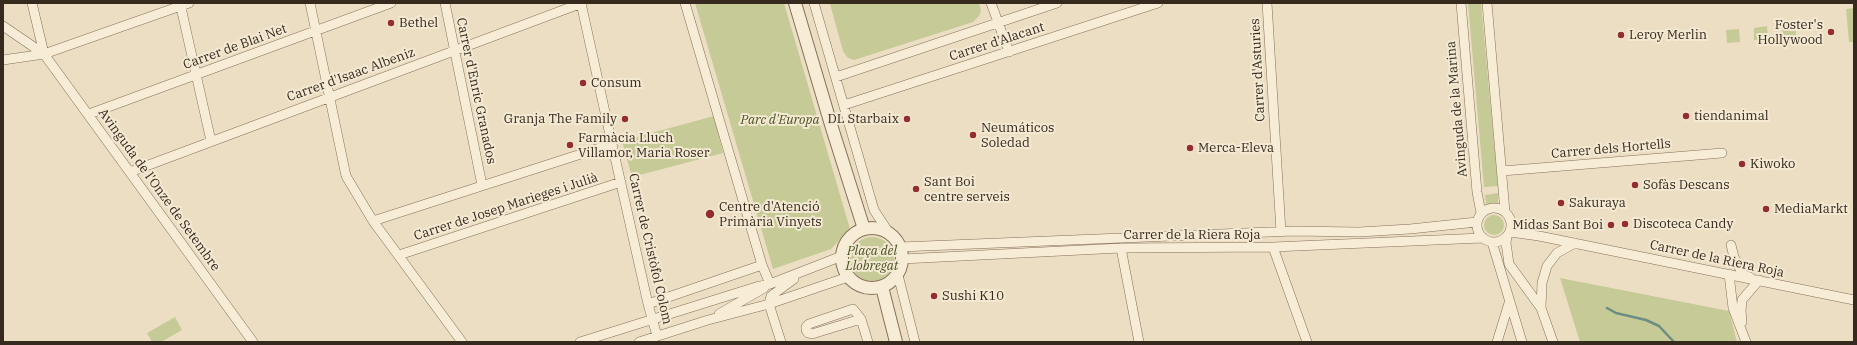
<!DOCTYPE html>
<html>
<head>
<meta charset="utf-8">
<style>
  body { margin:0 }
  #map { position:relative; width:1857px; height:345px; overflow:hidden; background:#ecdec3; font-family:"IBM Plex Serif",serif }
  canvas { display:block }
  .frame { position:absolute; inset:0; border:4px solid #36291e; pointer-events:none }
</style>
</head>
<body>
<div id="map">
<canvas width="1857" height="345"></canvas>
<div class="frame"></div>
</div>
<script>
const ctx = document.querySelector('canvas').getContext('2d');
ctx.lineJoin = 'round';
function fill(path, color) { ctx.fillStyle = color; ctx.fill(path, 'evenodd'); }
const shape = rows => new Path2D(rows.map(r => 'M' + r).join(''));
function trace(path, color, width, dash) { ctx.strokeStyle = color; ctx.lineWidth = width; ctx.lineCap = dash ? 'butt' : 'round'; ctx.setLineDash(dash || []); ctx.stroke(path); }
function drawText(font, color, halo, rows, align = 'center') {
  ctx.font = font + ' "IBM Plex Serif",serif'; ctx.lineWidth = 4; ctx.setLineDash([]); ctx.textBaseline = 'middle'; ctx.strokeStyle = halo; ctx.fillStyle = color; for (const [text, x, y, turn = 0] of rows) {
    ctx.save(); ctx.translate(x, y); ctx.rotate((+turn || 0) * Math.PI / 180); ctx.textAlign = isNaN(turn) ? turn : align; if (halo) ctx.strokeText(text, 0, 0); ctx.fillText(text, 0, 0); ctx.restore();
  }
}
fill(shape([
  [695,3,784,3,850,229,831,249,773,269],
  [832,3,979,3,981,11,979,16,973,22,854,60,848,58,843,51,830,4],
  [1468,3,1481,3,1498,186,1484,187],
  [1854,8,1854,42,1849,42,1846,9],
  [1795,24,1796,36,1783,37,1782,25],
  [1767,26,1768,39,1754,40,1754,28],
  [1739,29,1740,42,1727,43,1726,30],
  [714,116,723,153,632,177,622,141],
  [1498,193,1498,203,1486,204,1485,195],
  '1484 225a10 10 0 1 1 20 0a10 10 0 1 1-20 0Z',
  '850 259a22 22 0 1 1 44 0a22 22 0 1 1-44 0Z',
  [1560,278,1729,311,1737,342,1580,342],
  [175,317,182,330,161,342,152,342,147,333]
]), '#c6ca97');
trace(shape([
  [1607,308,1616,313,1646,320,1659,326,1674,342]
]), '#6c8d84', 2.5);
const minor = shape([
  [32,3,44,54],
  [180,3,211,141],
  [310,3,346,176,373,221,462,342],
  [445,3,482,185],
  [581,3,612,144,648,304,657,336],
  [685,3,762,265,770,284],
  [814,3,874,210,889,233],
  [991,3,1009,52],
  [1267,3,1281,232],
  [1461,3,1477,192,1481,213],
  [1487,3,1505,212],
  [3,26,44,54,253,342],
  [3,60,44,54,189,3],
  [836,77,1057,3],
  [844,105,1158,3],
  [89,114,391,3],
  [1502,171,1722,153],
  [130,172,582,3],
  '1477 225a17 17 0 1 1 34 0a17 17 0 1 1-34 0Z',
  [373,221,612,144],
  [1510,232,1539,236,1854,300],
  [1507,236,1506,243,1509,264,1541,308,1553,342],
  [1492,242,1522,342],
  [1731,245,1734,257,1739,267,1744,275,1750,277],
  [900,247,1294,231,1359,232,1410,229,1477,222],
  [1273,247,1307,342],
  [1121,248,1139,342],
  [399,255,621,182],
  [902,259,1121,248,1273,247,1482,238],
  [1729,274,1733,308,1746,342],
  [898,275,915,342],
  [648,304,762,265],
  [1541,308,1542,283,1547,266,1557,253,1575,243],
  [719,314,764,288],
  [861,319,812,334,808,333,806,330,806,327,809,324,853,309,861,319,868,342],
  [1742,322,1741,311,1742,300,1759,280],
  [580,342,756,287,770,284,842,256],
  [639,342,708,320,769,304,848,277],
  [781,342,769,304,771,296,794,279],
  [1497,342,1509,303]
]);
const tertiary = shape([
  [795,3,832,128,864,229],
  '842 258a30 30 0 1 1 60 0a30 30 0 1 1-60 0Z',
  [882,287,896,342]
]);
trace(minor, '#86705a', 10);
trace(tertiary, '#86705a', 14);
trace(minor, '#f7ecd6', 9);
trace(tertiary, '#f7ecd6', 12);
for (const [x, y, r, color] of [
  [391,23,4,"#932d32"],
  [1831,32,4,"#932d32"],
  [1621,35,4,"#932d32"],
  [583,83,4,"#932d32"],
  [1686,116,4,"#932d32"],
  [625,119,4,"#932d32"],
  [907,119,4,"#932d32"],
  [973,135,4,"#932d32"],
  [570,145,4,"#932d32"],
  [1190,148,4,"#932d32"],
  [1742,164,4,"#932d32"],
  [1635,185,4,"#932d32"],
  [916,189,4,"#932d32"],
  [1561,203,4,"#932d32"],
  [1766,209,4,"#932d32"],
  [710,214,5,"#932d32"],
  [1625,224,4,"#932d32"],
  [1611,225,4,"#932d32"],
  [934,296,4,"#932d32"]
]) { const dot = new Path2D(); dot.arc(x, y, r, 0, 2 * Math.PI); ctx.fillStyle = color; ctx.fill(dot); trace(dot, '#f4e9d2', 1.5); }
drawText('13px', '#36291e', '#f4e9d2', [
  ["Bethel",399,23],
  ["Foster's",1823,25,"right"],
  ["Hollywood",1823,40,"right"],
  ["Leroy Merlin",1629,35],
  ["Consum",591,83],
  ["tiendanimal",1694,116],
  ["Granja The Family",617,119,"right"],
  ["DL Starbaix",899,119,"right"],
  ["Neumáticos",981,128],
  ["Soledad",981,143],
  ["Farmàcia Lluch",578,138],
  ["Villamor, Maria Roser",578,153],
  ["Merca-Eleva",1198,148],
  ["Kiwoko",1750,164],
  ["Sant Boi",924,182],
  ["centre serveis",924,197],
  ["Sofàs Descans",1643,185],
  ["Sakuraya",1569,203],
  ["Centre d'Atenció",719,207],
  ["Primària Vinyets",719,222],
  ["MediaMarkt",1774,209],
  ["Discoteca Candy",1633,224],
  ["Midas Sant Boi",1603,225,"right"],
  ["Sushi K10",942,296]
], 'left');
drawText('13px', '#36291e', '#f4e9d2', [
  ["Carrer d'Alacant",997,42,-18],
  ["Carrer de Blai Net",235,47,-20],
  ["Carrer d'Asturies",1258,70,-93],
  ["Carrer d'Isaac Albeniz",351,75,-20],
  ["Carrer d'Enric Granados",476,91,78],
  ["Avinguda de la Marina",1457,109,-95],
  ["Carrer dels Hortells",1611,149,-5],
  ["Avinguda de l'Onze de Setembre",159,190,54],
  ["Carrer de Josep Marieges i Julià",506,207,-18],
  ["Carrer de la Riera Roja",1192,235],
  ["Carrer de Cristòfol Colom",650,249,77],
  ["Carrer de la Riera Roja",1717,259,12]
]);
drawText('italic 13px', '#495225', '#f4e9d2', [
  ["Parc d'Europa",780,120],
  ["Plaça del",872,251],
  ["Llobregat",872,266]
]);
</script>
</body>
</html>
